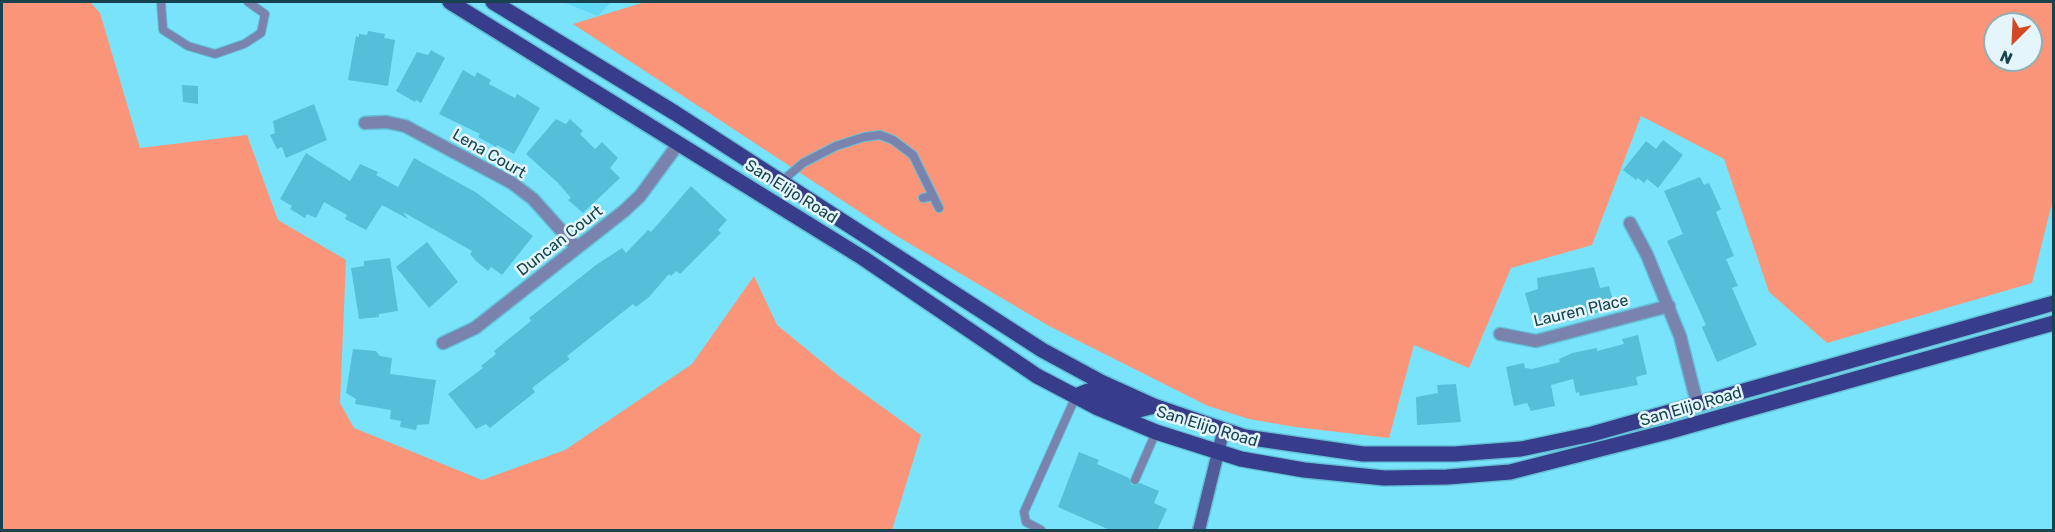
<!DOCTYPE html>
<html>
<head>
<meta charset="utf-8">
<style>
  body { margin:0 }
  #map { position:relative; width:2055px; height:532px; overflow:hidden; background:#7ae3fc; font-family:Rubik,sans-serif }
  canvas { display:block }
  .frame { position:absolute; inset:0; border:3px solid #16434e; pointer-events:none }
  .north { position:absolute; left:1983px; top:12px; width:60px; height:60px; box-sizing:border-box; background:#e4f6fb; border:2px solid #92aeb6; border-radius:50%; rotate:204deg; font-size:16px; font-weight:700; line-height:24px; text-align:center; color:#16434e }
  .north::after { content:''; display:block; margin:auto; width:21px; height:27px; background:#d24923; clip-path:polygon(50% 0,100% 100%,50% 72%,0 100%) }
</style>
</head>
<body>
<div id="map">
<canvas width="2055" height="532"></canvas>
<div class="frame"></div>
<div class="north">N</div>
</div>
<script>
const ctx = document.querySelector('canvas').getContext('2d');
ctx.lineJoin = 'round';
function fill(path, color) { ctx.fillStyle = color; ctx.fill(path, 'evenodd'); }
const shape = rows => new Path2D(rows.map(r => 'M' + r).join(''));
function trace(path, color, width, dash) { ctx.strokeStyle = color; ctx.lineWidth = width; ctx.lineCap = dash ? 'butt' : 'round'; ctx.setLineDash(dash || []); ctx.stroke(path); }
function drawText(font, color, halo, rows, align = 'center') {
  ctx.font = font + ' Rubik,sans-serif'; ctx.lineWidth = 5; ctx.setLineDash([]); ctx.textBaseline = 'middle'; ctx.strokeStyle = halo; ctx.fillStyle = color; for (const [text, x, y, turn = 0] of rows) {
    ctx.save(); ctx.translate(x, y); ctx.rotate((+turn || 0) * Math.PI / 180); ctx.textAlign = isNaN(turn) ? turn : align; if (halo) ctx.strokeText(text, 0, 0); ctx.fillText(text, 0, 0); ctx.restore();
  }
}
fill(shape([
  [563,2,611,2,598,16]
]), '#61d7f3');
fill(shape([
  [2,2,90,2,100,13,140,148,247,135,278,220,346,260,340,403,354,428,482,480,565,450,692,364,754,276,777,325,838,375,921,435,892,530,2,530],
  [645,2,2053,2,2053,199,2032,283,1827,343,1769,292,1724,159,1641,116,1592,245,1511,268,1469,368,1414,345,1389,438,1295,427,1249,419,1208,406,1049,326,895,235,573,24],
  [1995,24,2031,24,2031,60,1995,60]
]), '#fa9579');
fill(shape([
  [368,31,385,34,384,38,395,40,388,86,348,80,356,36,359,37,359,34,367,35],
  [431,50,445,58,421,103,416,100,415,102,396,91,417,52,428,55],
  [463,70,475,77,477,72,491,80,489,84,515,98,517,94,540,108,514,154,497,145,496,147,478,137,480,134,439,114],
  [182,85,198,86,198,104,183,102],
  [314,104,327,140,286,158,282,147,277,149,270,135,275,133,273,121],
  [556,119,566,124,570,119,583,131,580,134,595,149,602,142,618,158,610,168,620,178,583,213,568,200,571,198,558,183,526,154],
  [1663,140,1683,155,1658,188,1647,179,1644,183,1638,178,1636,180,1623,170,1646,141,1656,149],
  [306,153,350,181,360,164,378,172,376,175,398,187,414,158,477,193,533,236,502,275,491,267,488,271,476,261,470,254,472,251,403,212,408,219,382,205,366,230,345,219,347,215,324,202,316,218,307,214,305,218,290,209,292,206,280,199],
  [1700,177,1704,185,1709,183,1721,209,1716,212,1734,256,1726,259,1738,286,1732,288,1757,345,1717,362,1702,327,1706,325,1667,241,1683,234,1664,191],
  [691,186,727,220,718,230,721,233,680,274,676,271,671,276,669,274,649,297,636,307,633,304,567,356,570,359,532,388,535,392,490,428,486,424,476,429,448,394,483,368,481,366,496,354,494,351,531,321,529,318,596,265,622,248,626,253,648,230,651,232],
  [427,242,458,282,429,308,396,267],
  [390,258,398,311,379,314,379,317,359,319,351,268,364,266,364,261],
  [1594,267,1600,288,1609,286,1615,307,1590,315,1534,325,1525,293,1538,289,1537,278],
  [1638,335,1647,374,1636,377,1638,385,1580,396,1579,392,1576,393,1573,379,1551,385,1555,406,1531,411,1527,403,1514,406,1506,367,1524,363,1525,368,1532,369,1560,362,1559,359,1572,353,1597,348,1597,351,1624,344,1622,339],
  [353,349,376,351,380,356,392,358,390,374,436,380,429,424,417,425,416,430,400,427,401,421,390,419,391,410,355,404,356,399,346,393],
  [1456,384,1461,422,1417,425,1416,397,1438,393,1437,385],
  [1079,452,1099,460,1097,464,1129,478,1132,485,1140,483,1159,491,1154,503,1167,509,1157,531,1112,531,1058,507]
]), '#55bfd9');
const lane = shape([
  [161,2,163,30,188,46,215,54,244,44,261,33,265,14,248,2],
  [782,181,803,163,836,146,864,137,880,135,893,140,913,155,939,208],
  [923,198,933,196],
  [1135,480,1156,432],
  [1041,530,1026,522,1024,512,1076,396]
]);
const street = shape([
  [365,123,386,122,405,126,512,183,533,199,577,248],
  [1630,223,1647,255,1680,336,1697,403],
  [1500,334,1536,341,1669,306],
  [443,343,475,328,624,211,640,196,679,143]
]);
const secondary = shape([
  [1199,530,1223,432]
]);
const primary = shape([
  [450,2,863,258,1037,376,1098,408,1156,432,1241,459,1304,470,1384,478,1447,477,1510,472,1667,432,2054,323],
  [493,2,675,113,1042,350,1101,382,1154,406,1245,437,1363,454,1455,454,1521,449,1592,434,2054,303],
  [1076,396,1088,391,1098,393,1135,411,1154,406]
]);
trace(lane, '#64c0d6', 10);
trace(street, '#64c0d6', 15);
trace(secondary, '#64c0d6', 15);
trace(primary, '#64c0d6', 18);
trace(lane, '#7a82ae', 8);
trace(street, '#7a82ae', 12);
trace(secondary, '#525b9a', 12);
trace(primary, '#373d8a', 15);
drawText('16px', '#16434e', '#e4f6fb', [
  ["Lena Court",489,154,30],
  ["San Elijo Road",791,192,32],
  ["Duncan Court",560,241,-38],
  ["Lauren Place",1581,311,-13],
  ["San Elijo Road",1691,407,-16],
  ["San Elijo Road",1207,427,17]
]);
</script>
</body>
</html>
